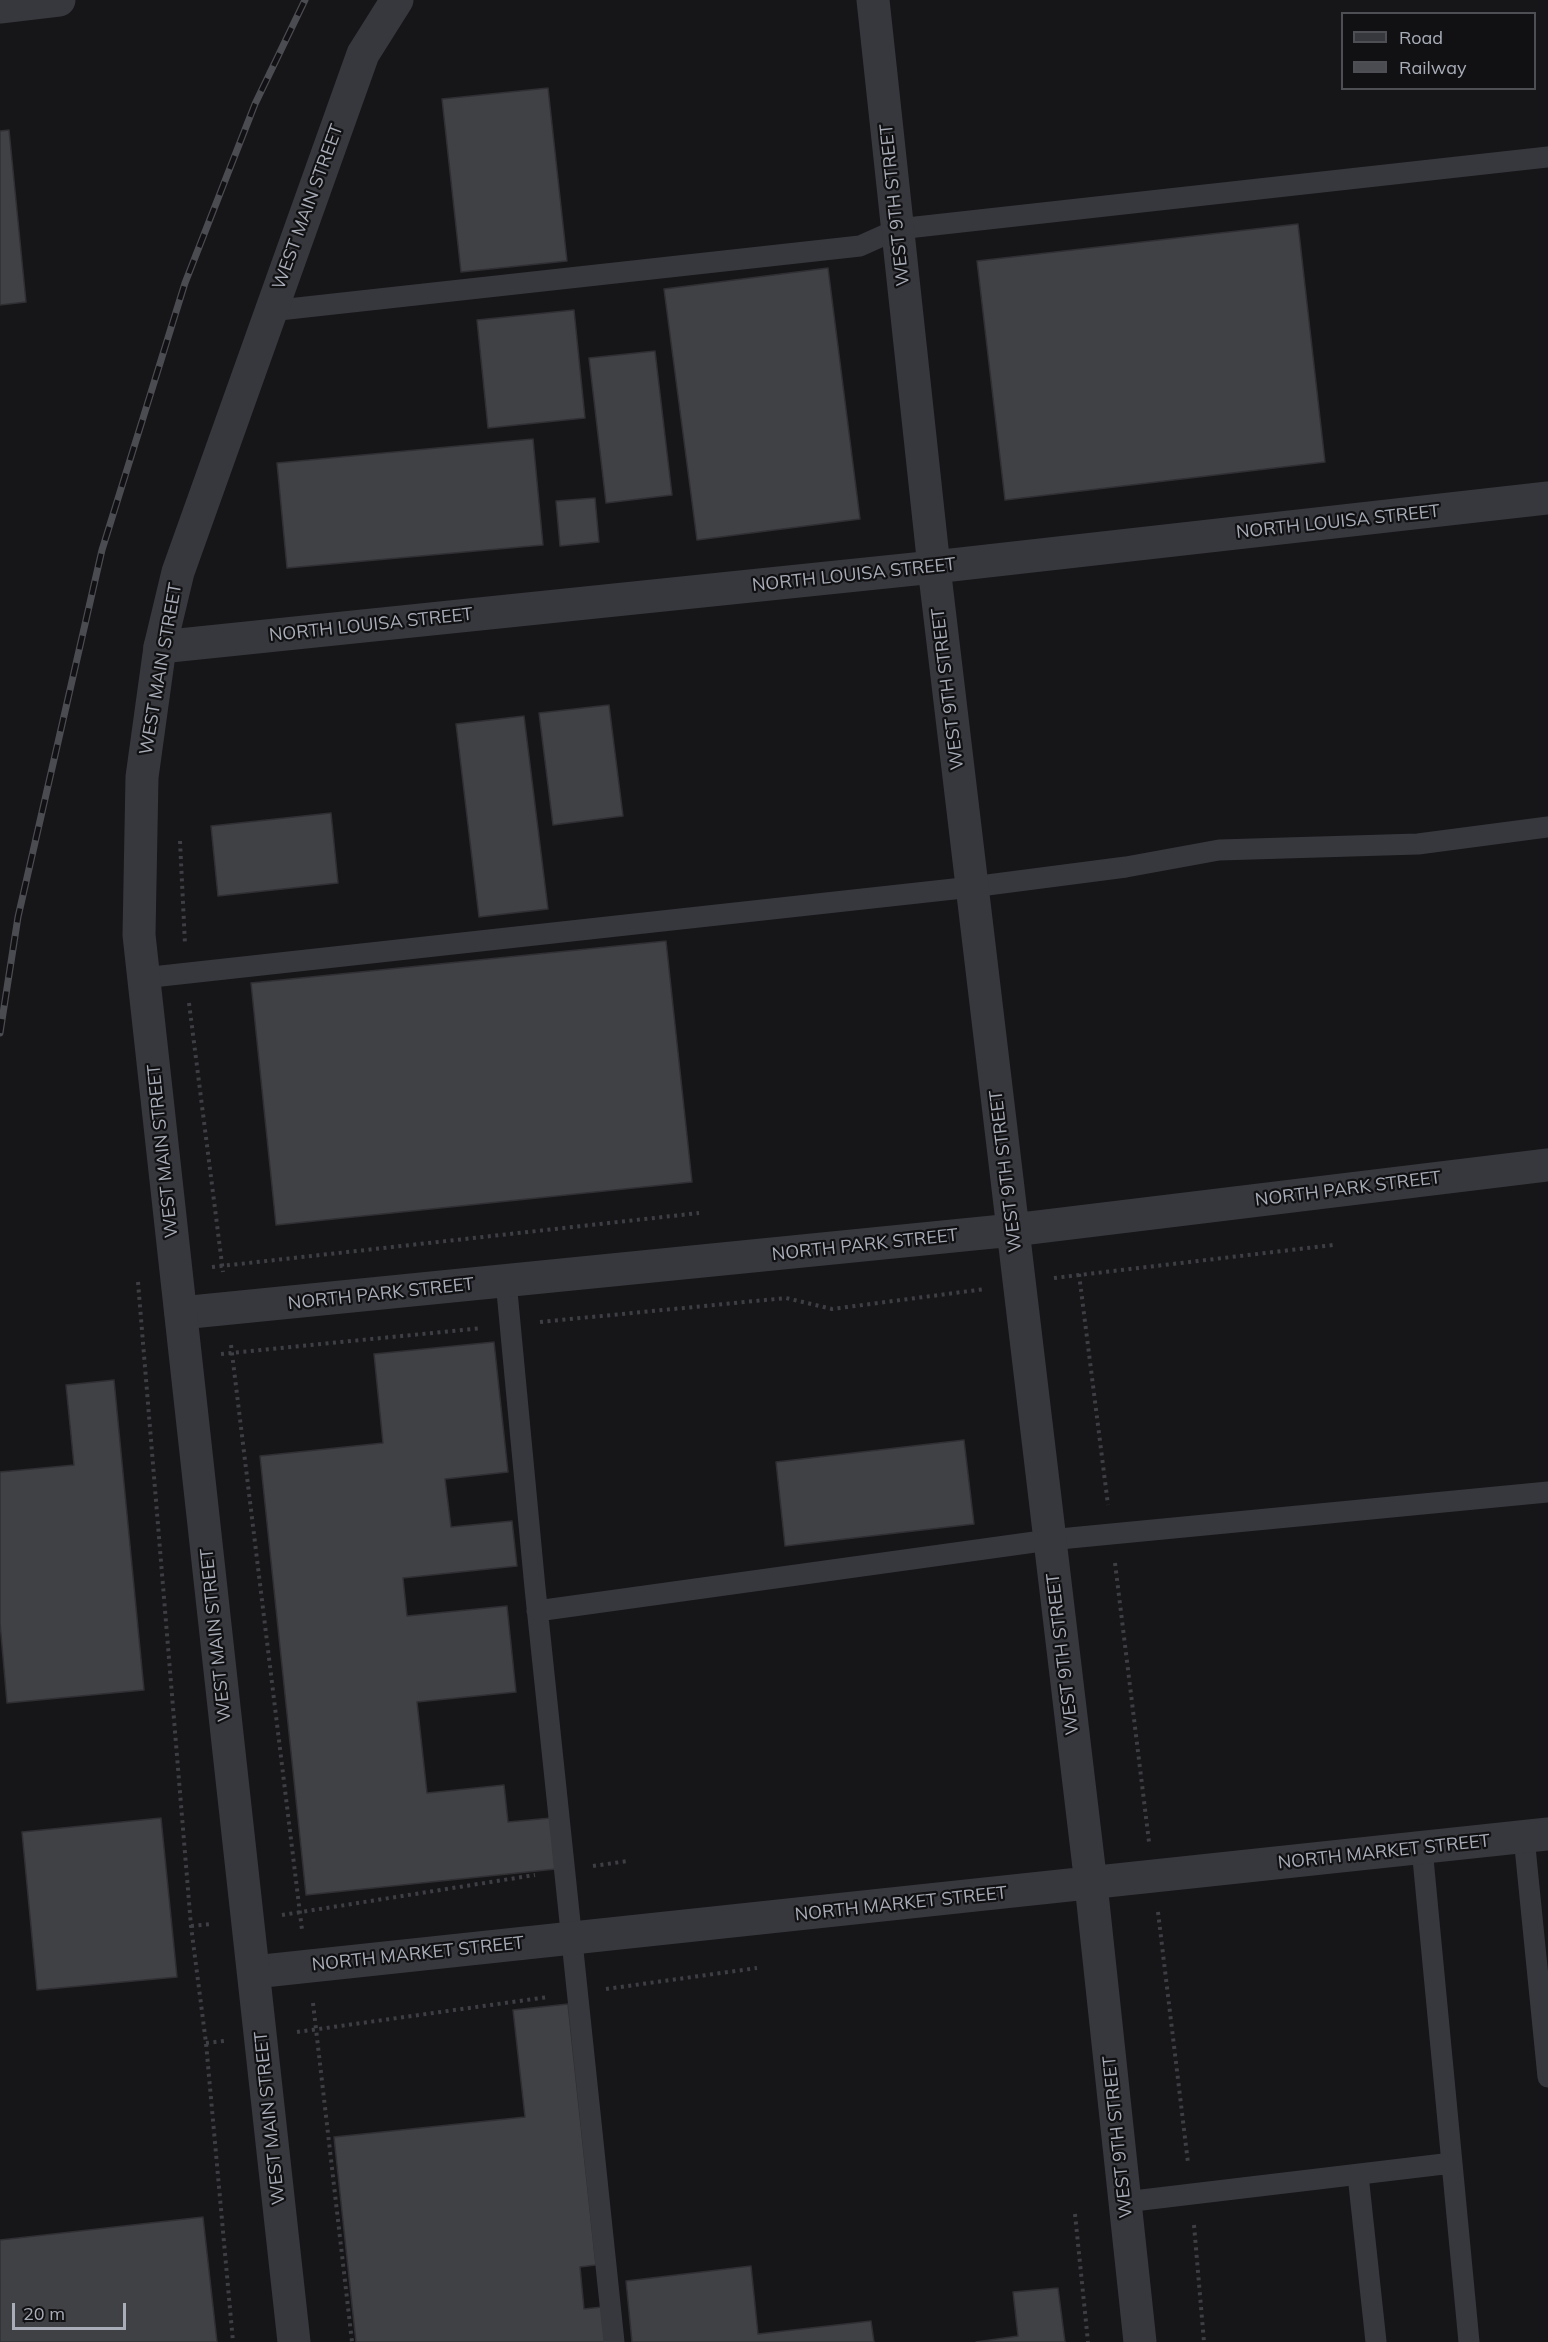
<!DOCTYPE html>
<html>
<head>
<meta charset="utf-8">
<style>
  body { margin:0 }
  #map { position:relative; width:1548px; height:2342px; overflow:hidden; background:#161618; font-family:Mulish,sans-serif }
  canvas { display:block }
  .legend { position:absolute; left:1341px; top:12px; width:195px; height:78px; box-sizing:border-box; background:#111113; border:2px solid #4d4f55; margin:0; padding:8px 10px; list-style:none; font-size:18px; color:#a8adb8 }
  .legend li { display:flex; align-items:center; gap:12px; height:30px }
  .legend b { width:30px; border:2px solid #4d4f55 }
  .scale { position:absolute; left:12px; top:2303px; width:114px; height:27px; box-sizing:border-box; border:3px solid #a8adb8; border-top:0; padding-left:8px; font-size:18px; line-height:21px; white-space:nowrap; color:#a8adb8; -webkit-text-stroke:4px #111113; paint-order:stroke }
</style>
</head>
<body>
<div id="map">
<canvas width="1548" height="2342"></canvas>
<ul class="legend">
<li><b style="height:8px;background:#37383d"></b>Road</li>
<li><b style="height:8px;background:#4a4c52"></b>Railway</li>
</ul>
<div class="scale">20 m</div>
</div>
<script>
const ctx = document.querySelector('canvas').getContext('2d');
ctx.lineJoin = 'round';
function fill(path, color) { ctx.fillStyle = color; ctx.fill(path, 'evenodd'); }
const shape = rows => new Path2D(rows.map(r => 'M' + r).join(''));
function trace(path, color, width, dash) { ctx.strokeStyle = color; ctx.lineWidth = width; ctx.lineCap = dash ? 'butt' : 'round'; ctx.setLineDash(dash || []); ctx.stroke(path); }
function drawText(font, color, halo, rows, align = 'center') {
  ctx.font = font + ' Mulish,sans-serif'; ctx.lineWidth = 4.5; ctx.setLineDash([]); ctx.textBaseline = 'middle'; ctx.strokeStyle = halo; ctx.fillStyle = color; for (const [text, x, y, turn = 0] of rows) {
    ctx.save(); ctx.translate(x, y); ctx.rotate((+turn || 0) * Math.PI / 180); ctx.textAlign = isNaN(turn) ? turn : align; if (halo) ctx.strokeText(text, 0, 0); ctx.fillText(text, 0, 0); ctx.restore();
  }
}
const building = shape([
  [548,88,567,261,461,272,442,99,548,88],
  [9,130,26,302,0,305,0,131,9,130],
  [1298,224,1325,462,1005,500,977,261,1298,224],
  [828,268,860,519,697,540,664,289,828,268],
  [574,310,585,418,488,428,477,320,574,310],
  [655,351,672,495,606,503,589,358,655,351],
  [533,439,543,545,287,568,277,463,533,439],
  [595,498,599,542,560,546,556,501,595,498],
  [609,705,623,816,553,825,539,713,609,705],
  [524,716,548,909,479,917,456,724,524,716],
  [331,813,338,883,218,896,211,826,331,813],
  [666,941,692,1182,276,1225,251,983,666,941],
  [494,1342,508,1472,445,1479,451,1527,512,1521,517,1566,403,1578,407,1616,507,1606,516,1692,417,1702,427,1793,504,1785,508,1822,551,1818,556,1869,306,1895,260,1456,383,1443,374,1354,494,1342],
  [114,1380,144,1690,7,1703,0,1623,0,1472,74,1465,66,1385,114,1380],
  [964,1440,974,1524,785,1546,776,1462,964,1440],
  [161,1818,177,1977,37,1990,22,1832,161,1818],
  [568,2004,596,2265,580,2267,584,2309,602,2307,606,2342,356,2342,334,2137,525,2117,513,2010,568,2004],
  [203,2217,217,2342,0,2342,0,2240,203,2217],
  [751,2266,758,2334,871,2321,874,2342,632,2342,626,2281,751,2266],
  [1058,2288,1065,2342,976,2342,1018,2336,1013,2292,1058,2288]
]);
fill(building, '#404145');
trace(building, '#303034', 1.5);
trace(shape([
  [180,841,185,944],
  [189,1003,223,1272],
  [212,1267,699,1213],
  [1079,1274,1108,1505],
  [1054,1278,1333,1245],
  [138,1282,191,1926,206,2043,233,2342],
  [540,1322,786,1298,832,1309,985,1289],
  [231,1345,302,1930],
  [221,1354,482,1328],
  [1115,1563,1149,1842],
  [593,1866,628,1861],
  [1158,1912,1188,2163],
  [282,1915,535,1875],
  [191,1926,212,1924],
  [606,1989,757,1968],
  [313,2003,352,2342],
  [297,2032,548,1997],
  [206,2043,224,2041],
  [1075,2214,1088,2342],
  [1194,2225,1204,2342]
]), '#3d3f44', 4, [3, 4.5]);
trace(shape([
  [270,311,860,246,898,229,1548,157],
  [143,978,972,887,1126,867,1219,850,1418,844,1548,827],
  [506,1281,535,1588,614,2342],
  [537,1611,1049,1540,1548,1492],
  [1524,1837,1548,2077],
  [1422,1848,1469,2342],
  [1358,2175,1376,2342],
  [1125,2202,1452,2163]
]), '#37383d', 21);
trace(shape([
  [873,0,934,567,1091,1884,1140,2342],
  [160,647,934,567,1548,498],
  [181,1313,1013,1230,1548,1165],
  [254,1972,1548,1834]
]), '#37383d', 33);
trace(shape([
  [0,7,59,0],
  [294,2342,139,935,142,777,160,647,178,572,363,54,397,0]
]), '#37383d', 33);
const rail = shape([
  [0,1033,18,917,102,550,185,283,255,104,305,0]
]);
trace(rail, '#4a4c52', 7);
trace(rail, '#111113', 4.5, [14]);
drawText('18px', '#a8adb8', '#111113', [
  ["WEST 9TH STREET",895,205,-96],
  ["WEST MAIN STREET",308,207,-70],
  ["NORTH LOUISA STREET",1338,522,-6],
  ["NORTH LOUISA STREET",854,575,-6],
  ["NORTH LOUISA STREET",371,625,-6],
  ["WEST MAIN STREET",161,669,-80],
  ["WEST 9TH STREET",948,689,-97],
  ["WEST MAIN STREET",163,1151,-96],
  ["WEST 9TH STREET",1006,1171,-97],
  ["NORTH PARK STREET",1348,1189,-7],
  ["NORTH PARK STREET",865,1245,-6],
  ["NORTH PARK STREET",381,1294,-6],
  ["WEST MAIN STREET",216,1635,-96],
  ["WEST 9TH STREET",1063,1654,-97],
  ["NORTH MARKET STREET",1384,1852,-6],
  ["NORTH MARKET STREET",901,1904,-6],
  ["NORTH MARKET STREET",418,1954,-6],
  ["WEST MAIN STREET",270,2118,-96],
  ["WEST 9TH STREET",1118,2137,-96]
]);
</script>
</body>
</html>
